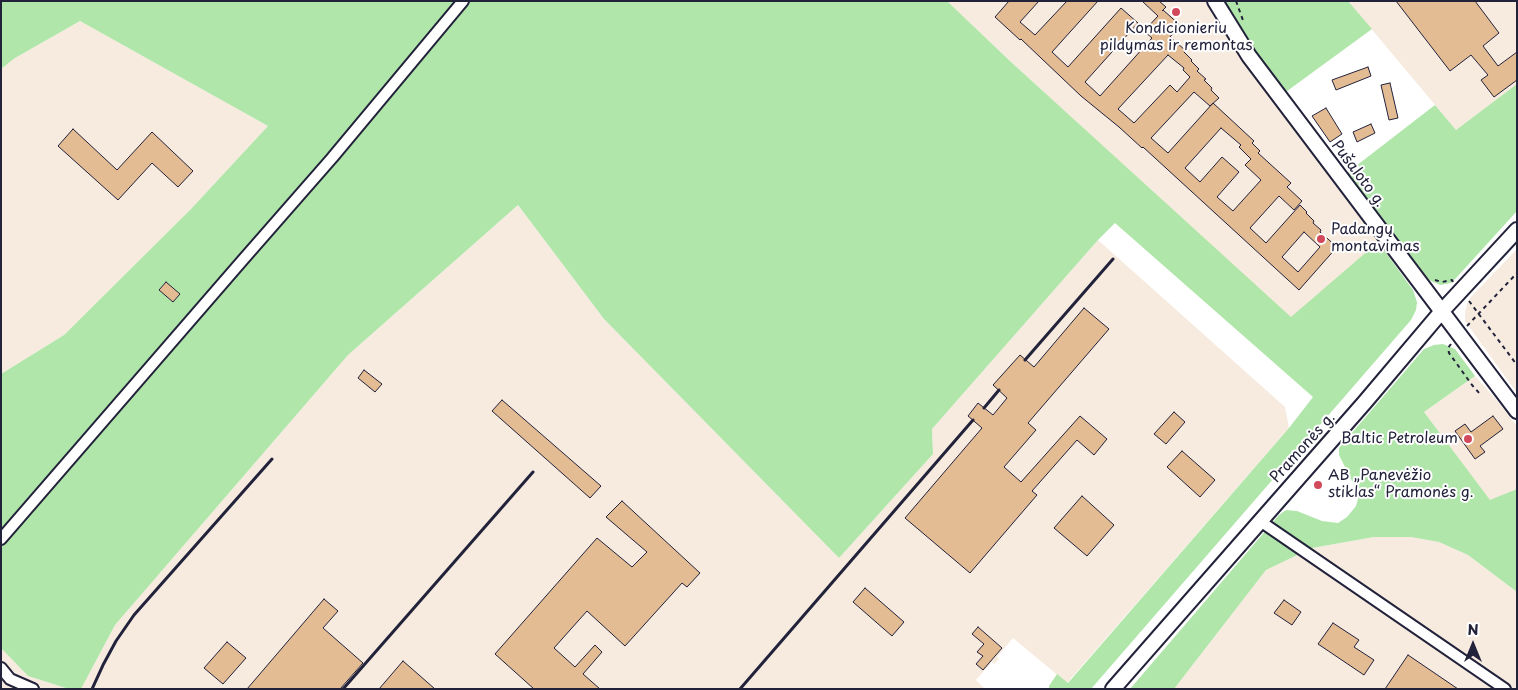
<!DOCTYPE html>
<html>
<head>
<meta charset="utf-8">
<style>
  body { margin:0 }
  #map { position:relative; width:1518px; height:690px; overflow:hidden; background:#fff; font-family:"Playpen Sans",sans-serif }
  canvas { display:block }
  .frame { position:absolute; inset:0; border:2px solid #22223b; pointer-events:none }
  .north { position:absolute; left:1448px; top:620px; width:50px; height:50px; -webkit-text-stroke:4px #fff; paint-order:stroke; rotate:0deg; font-size:14px; font-weight:700; line-height:20px; text-align:center; color:#22223b }
  .north::after { content:''; display:block; margin:auto; width:18px; height:22px; background:#22223b; clip-path:polygon(50% 0,100% 100%,50% 72%,0 100%) }
</style>
</head>
<body>
<div id="map">
<canvas width="1518" height="690"></canvas>
<div class="frame"></div>
<div class="north">N</div>
</div>
<script>
const ctx = document.querySelector('canvas').getContext('2d');
ctx.lineJoin = 'round';
function fill(path, color) { ctx.fillStyle = color; ctx.fill(path, 'evenodd'); }
const shape = rows => new Path2D(rows.map(r => 'M' + r).join(''));
function trace(path, color, width, dash) { ctx.strokeStyle = color; ctx.lineWidth = width; ctx.lineCap = dash ? 'butt' : 'round'; ctx.setLineDash(dash || []); ctx.stroke(path); }
function drawText(font, color, halo, rows, align = 'center') {
  ctx.font = font + ' "Playpen Sans",sans-serif'; ctx.lineWidth = 4; ctx.setLineDash([]); ctx.textBaseline = 'middle'; ctx.strokeStyle = halo; ctx.fillStyle = color; for (const [text, x, y, turn = 0] of rows) {
    ctx.save(); ctx.translate(x, y); ctx.rotate((+turn || 0) * Math.PI / 180); ctx.textAlign = isNaN(turn) ? turn : align; if (halo) ctx.strokeText(text, 0, 0); ctx.fillText(text, 0, 0); ctx.restore();
  }
}
fill(shape([
  [947,1,1208,1,1246,65,1378,242,1291,318,1011,62],
  [1348,1,1517,1,1517,84,1456,130],
  [80,21,268,126,191,209,64,335,1,374,1,69,15,58],
  [518,205,604,319,839,558,933,454,932,429,1098,240,1285,407,1289,428,1067,683,1013,638,997,657,999,659,994,664,992,662,976,680,985,689,81,689,115,625,348,355],
  [1517,249,1517,393,1465,321,1465,313,1467,304,1471,297],
  [1475,376,1495,398,1517,426,1517,489,1490,501,1424,412],
  [1374,537,1411,537,1439,542,1468,555,1517,592,1517,689,1174,689,1266,570,1312,548],
  [1,648,28,676,69,689,1,689]
]), '#f7ebdf');
fill(shape([
  [1,1,947,1,1011,62,1291,317,1378,242,1413,290,1417,302,1416,310,1411,320,1091,689,1049,689,1049,686,1057,674,1068,683,1289,428,1313,397,1115,223,1098,240,932,429,933,454,839,558,604,319,518,205,348,355,115,625,81,689,69,689,28,676,1,648,1,374,64,335,191,209,268,126,80,21,15,58,1,69],
  [1223,1,1348,1,1372,29,1283,94,1243,36],
  [1517,84,1517,211,1457,277,1451,283,1440,285,1427,279,1411,262,1343,176,1435,105,1456,130],
  [1443,344,1455,349,1475,376,1424,412,1490,500,1517,489,1517,592,1468,555,1439,542,1411,537,1374,537,1312,548,1266,570,1174,689,1130,689,1279,515,1286,510,1297,511,1322,521,1338,523,1347,517,1356,506,1359,495,1339,455,1339,448,1424,349,1434,345]
]), '#b0e6a9');
const building = shape([
  [1009,1,1039,1,1020,22,1035,35,1067,1,1098,1,1052,52,1068,67,1121,8,1138,23,1085,82,1100,96,1152,38,1144,31,1158,16,1142,1,1159,1,1166,7,1162,11,1163,10,1180,25,1170,37,1185,50,1184,52,1192,60,1191,61,1199,69,1197,71,1206,79,1204,80,1212,88,1211,90,1219,98,1210,106,1194,92,1151,138,1168,153,1213,103,1254,141,1252,143,1260,151,1258,153,1291,183,1287,187,1302,201,1294,210,1279,196,1250,228,1266,243,1300,205,1307,212,1306,213,1314,221,1313,223,1321,230,1320,232,1337,247,1299,290,1143,147,1142,148,1119,127,1081,96,1021,39,1020,40,995,17,1009,1],
  [1168,55,1184,68,1183,70,1190,77,1177,92,1170,85,1134,123,1118,109,1168,55],
  [1221,128,1241,145,1239,147,1251,159,1245,165,1261,180,1233,211,1217,197,1239,172,1222,157,1200,182,1185,168,1221,128],
  [1304,232,1320,247,1298,272,1282,257,1304,232],
  [1396,1,1475,1,1499,33,1483,46,1498,66,1517,52,1517,80,1494,97,1481,80,1488,75,1471,55,1450,71,1396,1],
  [1368,67,1371,76,1336,90,1332,80,1368,67],
  [1390,83,1398,118,1389,120,1381,85,1390,83],
  [1326,108,1342,134,1330,142,1312,116,1326,108],
  [1371,124,1375,133,1357,142,1353,132,1371,124],
  [73,129,117,170,152,132,193,171,178,187,152,163,118,200,58,146,73,129],
  [166,282,180,294,173,302,159,290,166,282],
  [1084,308,1109,329,1028,423,1036,430,1004,467,1021,482,1080,416,1107,439,1094,455,1077,440,1032,491,1037,495,970,573,905,518,982,428,968,416,978,403,993,415,1007,398,993,385,1020,355,1034,367,1084,308],
  [364,370,382,384,375,392,358,378,364,370],
  [502,400,601,486,590,498,492,411,502,400],
  [1174,412,1185,422,1166,444,1154,434,1174,412],
  [1493,416,1503,429,1480,446,1485,452,1475,459,1455,431,1465,424,1471,432,1493,416],
  [1182,451,1215,480,1200,497,1167,467,1182,451],
  [1082,496,1114,525,1087,556,1054,528,1082,496],
  [622,501,700,573,687,587,682,583,625,646,587,611,554,648,575,667,595,645,602,652,583,674,600,689,534,689,495,654,597,538,632,567,647,552,606,517,622,501],
  [865,588,904,622,892,636,853,602,865,588],
  [324,599,338,611,323,628,363,663,340,689,247,689,324,599],
  [1284,600,1301,612,1292,625,1274,613,1284,600],
  [1333,623,1359,640,1354,647,1374,660,1364,675,1318,644,1333,623],
  [978,627,1002,648,983,670,976,664,983,656,977,652,984,644,972,634,978,627],
  [227,642,246,658,223,684,204,668,227,642],
  [1408,655,1458,689,1385,689,1408,655],
  [403,661,435,689,379,689,403,661]
]);
fill(building, '#e3bc94');
trace(building, '#22223b', 1);
const street = shape([
  [1260,521,1505,689],
  [1,539,241,262,332,158,463,1],
  [1,668,10,679,33,689]
]);
const secondary = shape([
  [1215,1,1249,56,1517,411],
  [1113,689,1365,402,1442,311,1517,230]
]);
trace(street, '#22223b', 14);
trace(secondary, '#22223b', 18);
trace(shape([
  [1236,1,1244,23],
  [1435,280,1442,282,1452,280,1453,282],
  [1469,301,1517,365],
  [1467,326,1517,273],
  [1451,344,1448,348,1449,353,1472,385,1481,395]
]), '#22223b', 2, [4, 4]);
trace(street, '#fff', 10);
trace(secondary, '#fff', 14);
trace(shape([
  [1025,360,1113,259],
  [984,408,999,390],
  [92,689,103,665,116,641,134,615,272,459],
  [343,689,533,472],
  [740,689,973,420]
]), '#22223b', 3);
for (const [x, y, r, color] of [
  [1176,12,5,"#d1495b"],
  [1321,239,5,"#d1495b"],
  [1468,439,5,"#d1495b"],
  [1318,485,5,"#d1495b"]
]) { const dot = new Path2D(); dot.arc(x, y, r, 0, 2 * Math.PI); ctx.fillStyle = color; ctx.fill(dot); trace(dot, '#fff', 2); }
drawText('15px', '#22223b', '#fff', [
  ["Kondicionieriu",1176,29,"center"],
  ["pildymas ir remontas",1176,46,"center"],
  ["Padangų",1331,230],
  ["montavimas",1331,247],
  ["Baltic Petroleum",1458,439,"right"],
  ["AB „Panevėžio",1328,476],
  ["stiklas“ Pramonės g.",1328,493]
], 'left');
drawText('15px', '#22223b', '#fff', [
  ["Pušaloto g.",1358,174,53],
  ["Pramonės g.",1303,448,-48]
]);
</script>
</body>
</html>
